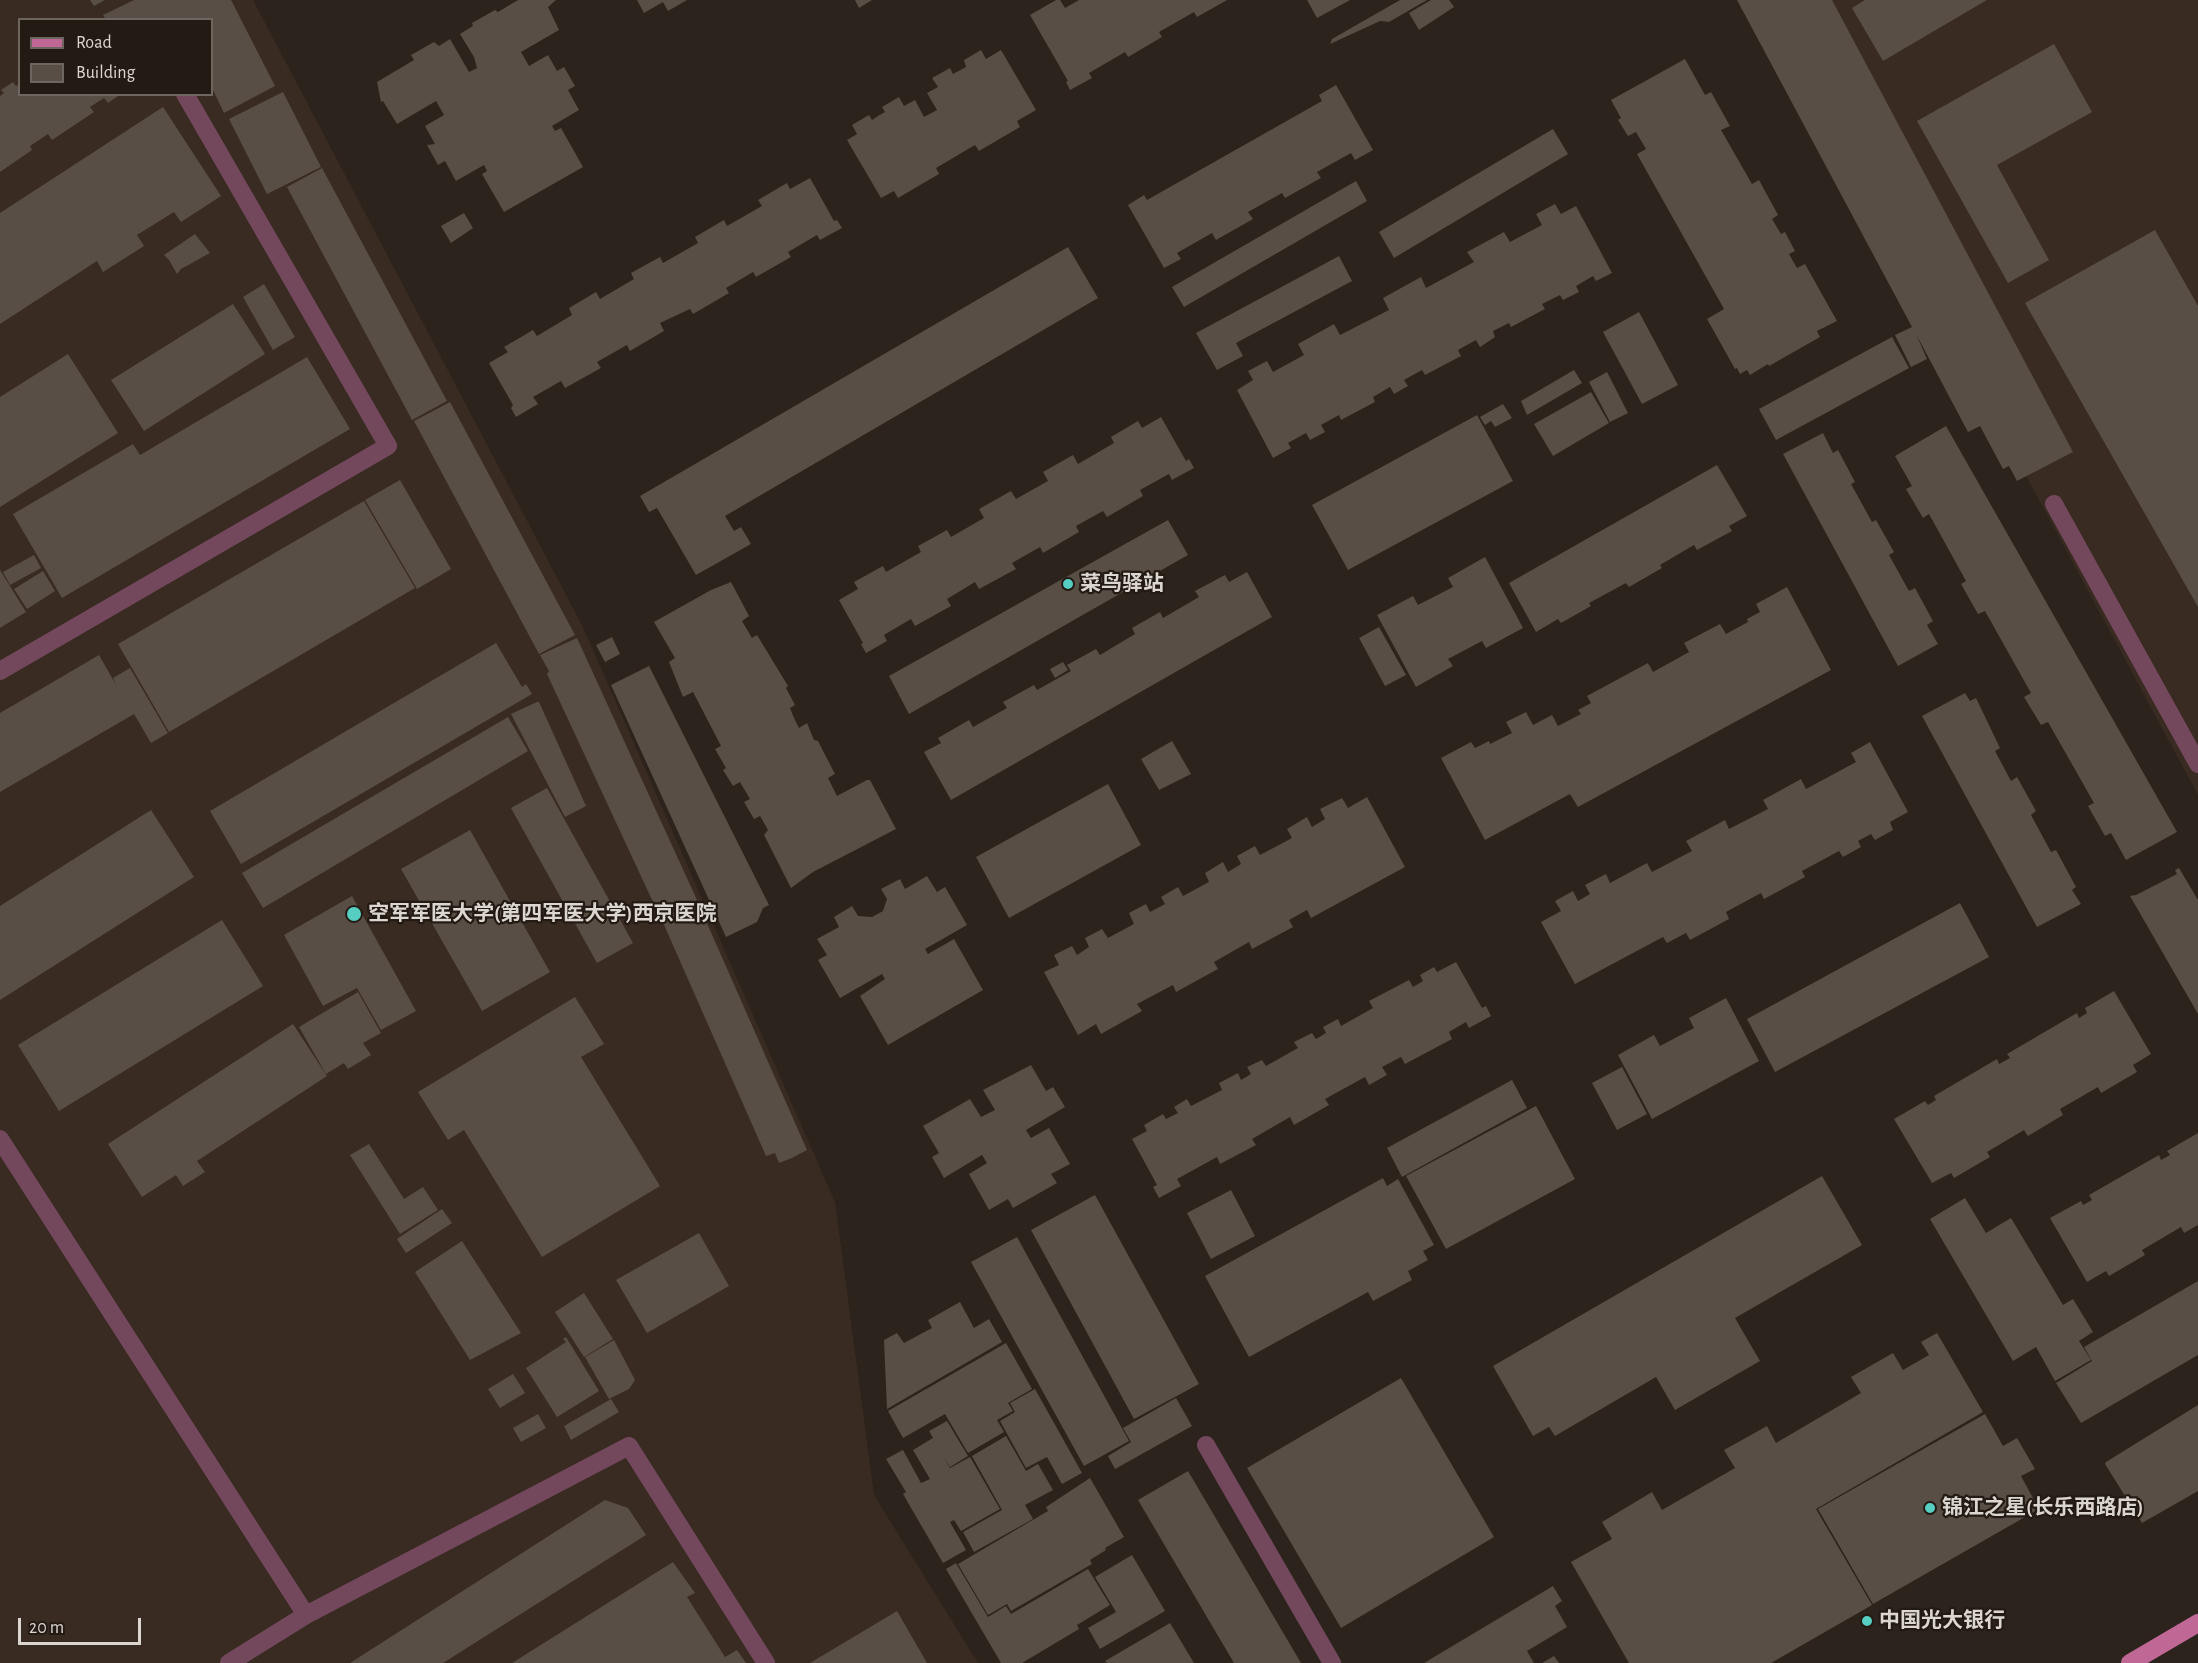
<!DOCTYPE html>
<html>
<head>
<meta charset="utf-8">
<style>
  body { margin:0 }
  #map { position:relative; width:2198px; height:1663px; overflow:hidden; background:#2c231c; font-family:"Alegreya Sans",sans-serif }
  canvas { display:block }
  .legend { position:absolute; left:18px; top:18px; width:195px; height:78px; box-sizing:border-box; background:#231a13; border:2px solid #6d655f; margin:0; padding:8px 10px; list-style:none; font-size:18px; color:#dcd6d1 }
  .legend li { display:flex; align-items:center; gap:12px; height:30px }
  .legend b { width:30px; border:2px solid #6d655f }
  .scale { position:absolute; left:18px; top:1618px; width:123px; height:27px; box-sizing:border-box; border:3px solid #dcd6d1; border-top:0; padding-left:8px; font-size:18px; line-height:21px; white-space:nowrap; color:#dcd6d1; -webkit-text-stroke:4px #231a13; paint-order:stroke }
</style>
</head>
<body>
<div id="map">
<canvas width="2198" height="1663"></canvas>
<ul class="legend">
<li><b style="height:8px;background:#bf6795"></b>Road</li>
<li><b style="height:16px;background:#584e45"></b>Building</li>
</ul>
<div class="scale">20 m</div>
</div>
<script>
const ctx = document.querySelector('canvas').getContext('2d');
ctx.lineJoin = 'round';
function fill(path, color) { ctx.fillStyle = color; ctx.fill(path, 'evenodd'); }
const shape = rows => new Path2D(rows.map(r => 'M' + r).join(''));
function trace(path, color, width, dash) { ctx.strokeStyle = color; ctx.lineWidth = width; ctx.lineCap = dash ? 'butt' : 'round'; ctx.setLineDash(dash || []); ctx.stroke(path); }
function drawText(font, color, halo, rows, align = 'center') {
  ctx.font = font + ' "Alegreya Sans","Noto Sans SC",sans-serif'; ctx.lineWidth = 4.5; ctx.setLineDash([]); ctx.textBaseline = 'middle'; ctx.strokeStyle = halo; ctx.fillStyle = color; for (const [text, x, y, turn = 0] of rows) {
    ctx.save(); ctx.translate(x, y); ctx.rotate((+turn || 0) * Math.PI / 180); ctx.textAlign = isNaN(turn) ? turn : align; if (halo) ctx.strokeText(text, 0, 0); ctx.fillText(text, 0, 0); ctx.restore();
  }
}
fill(shape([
  [0,0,253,0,583,627,835,1202,874,1495,978,1663,0,1663],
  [20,20,212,20,212,94,20,94],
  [1770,0,2198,0,2198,795]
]), '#392b21');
fill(shape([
  [90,0,105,0,94,6],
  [134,0,231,0,275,86,224,113,212,88,212,20,106,20,103,15],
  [518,0,556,0,548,7,559,30,521,52,529,66,548,55,557,71,564,67,575,86,568,90,579,110,552,126,555,131,561,128,583,167,504,212,482,174,487,171,484,165,456,181,445,161,438,165,427,145,435,144,425,126,444,115,436,101,397,124,383,101,381,102,377,82,414,60,411,55,434,42,439,46,450,39,469,72,477,68,474,57,460,34,473,26,472,23,495,10,498,12],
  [637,0,687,0,668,11,663,2,644,13],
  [855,0,872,0,859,8],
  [1056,0,1060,0,1065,8,1079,0,1227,0,1197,17,1194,12,1159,32,1162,37,1128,57,1125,52,1089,73,1092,78,1070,90,1066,82,1068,81,1030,15],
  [1307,0,1350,0,1317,18],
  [1400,0,1427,0,1389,22,1380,21,1330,44,1332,39],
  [1431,0,1449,0,1454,7,1419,30,1409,13],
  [1737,0,1832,0,2073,452,2017,481,2009,466,2003,469,1980,426,1968,432,1916,334,1927,359,1911,367,1895,335,1912,327],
  [1865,0,1987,0,1883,61,1852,8],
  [2054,44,2092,112,1997,165,2049,260,2008,283,1917,121],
  [981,50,986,59,1001,50,1036,110,1017,121,1020,127,979,151,975,145,936,168,939,174,898,198,894,191,881,198,847,140,857,134,852,125,869,115,872,120,878,116,885,112,882,107,899,97,904,106,915,100,924,117,937,110,927,93,938,87,932,78,950,68,953,74,966,67,964,60],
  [1685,59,1705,95,1711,92,1730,126,1721,130,1752,184,1759,180,1778,215,1772,219,1781,234,1785,232,1795,251,1789,254,1797,268,1805,264,1837,321,1817,331,1820,337,1769,366,1768,364,1750,375,1747,370,1740,374,1737,368,1735,369,1707,319,1724,309,1637,154,1646,149,1636,132,1628,136,1618,120,1621,118,1611,100],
  [13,82,16,86,20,84,20,94,121,94,108,103,104,98,90,107,94,112,52,140,48,134,30,146,32,150,0,172,0,96,4,93,1,90],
  [1336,85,1373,150,1355,160,1351,153,1317,172,1321,178,1285,198,1282,193,1248,212,1253,219,1216,240,1212,233,1177,253,1181,259,1164,268,1128,205,1144,195,1147,200,1322,101,1319,95],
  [283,92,321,167,267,194,229,119],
  [163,107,221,196,181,222,174,212,137,235,144,246,103,272,97,261,0,324,0,213],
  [1553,129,1568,154,1394,258,1379,232],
  [322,168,447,401,412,420,287,187],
  [810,178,834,221,837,220,842,228,820,240,817,235,788,252,791,257,756,277,753,272,726,288,729,293,693,314,690,309,660,323,664,331,630,351,627,345,597,362,601,368,565,388,561,381,533,397,538,404,516,417,511,408,513,405,489,363,508,352,504,347,533,330,537,336,572,315,569,308,596,292,600,299,634,279,631,273,660,257,663,263,698,243,695,237,724,220,727,226,762,206,758,200,787,183,790,189],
  [1356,181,1367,201,1184,307,1172,287],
  [1555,204,1561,214,1576,206,1612,273,1596,281,1593,276,1576,286,1579,292,1563,300,1560,295,1542,304,1545,309,1511,327,1509,323,1493,331,1495,337,1480,347,1476,340,1458,350,1461,356,1425,375,1422,370,1404,380,1408,386,1394,394,1390,387,1373,397,1375,402,1341,420,1339,415,1321,425,1325,432,1310,440,1306,433,1288,443,1291,448,1273,458,1237,390,1253,380,1248,371,1267,361,1273,372,1304,355,1298,344,1334,324,1340,335,1389,310,1383,298,1421,277,1426,288,1474,262,1467,252,1504,232,1510,242,1542,225,1536,214],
  [464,213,473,228,451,243,441,226],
  [2155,230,2198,306,2198,607,2025,303],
  [195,234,210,253,181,269,177,274,169,260,164,255],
  [1068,247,1098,298,725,516,734,531,741,527,751,544,696,575,657,508,649,512,640,496],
  [1339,256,1352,281,1236,343,1243,356,1217,370,1196,333],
  [264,284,295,337,273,350,243,297],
  [233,304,265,354,144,431,111,380],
  [1639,312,1678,385,1642,404,1603,332],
  [1892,337,1909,368,1776,440,1759,409],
  [68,354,118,433,0,507,0,397],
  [307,357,350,429,62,598,13,514,133,444,140,455],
  [1574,370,1582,383,1527,415,1521,401],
  [1607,372,1628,413,1610,422,1589,382],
  [1591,392,1609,423,1553,456,1534,424],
  [450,402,575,635,539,654,414,421],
  [1503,404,1512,418,1495,427,1491,421,1485,425,1480,417],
  [1477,415,1513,481,1348,570,1312,505],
  [1161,417,1186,461,1189,459,1194,468,1172,480,1169,474,1140,490,1143,496,1107,517,1103,511,1076,526,1079,532,1043,553,1040,547,1012,563,1016,569,979,589,975,582,947,599,951,606,915,626,911,619,884,635,887,641,866,653,861,644,863,643,839,600,858,589,854,582,883,566,886,572,921,552,918,546,947,530,951,537,984,518,979,509,1011,491,1016,499,1048,481,1043,472,1073,455,1078,464,1114,443,1111,437,1138,421,1142,428],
  [1946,426,2177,832,2126,860,2111,833,2105,836,2088,806,2094,803,2048,722,2041,725,2024,697,2031,693,1985,611,1978,614,1961,584,1966,581,1929,514,1923,518,1906,489,1912,486,1895,456],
  [1823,433,1833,453,1838,450,1855,482,1851,484,1872,522,1876,520,1894,552,1889,555,1909,591,1915,588,1933,621,1927,625,1938,644,1898,666,1783,454],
  [1717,465,1747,516,1729,526,1732,531,1697,550,1694,545,1660,565,1662,568,1629,587,1626,583,1589,603,1591,606,1561,623,1558,619,1536,632,1509,583],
  [400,480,451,569,417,589,365,500],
  [364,501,415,588,169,732,118,644],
  [1168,520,1188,555,909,714,889,676],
  [34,555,41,568,10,585,3,572],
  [1485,557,1523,628,1486,648,1482,641,1448,659,1453,666,1416,687,1377,615,1413,596,1418,605,1453,587,1448,578],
  [0,570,26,612,0,628],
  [43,571,55,591,27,609,14,589],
  [1247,572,1272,617,951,800,924,752,941,743,938,738,969,720,973,727,1007,708,1003,702,1034,685,1037,690,1071,671,1067,665,1096,649,1100,655,1135,634,1132,628,1160,612,1163,618,1199,597,1195,591,1225,575,1229,582],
  [731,582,749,616,742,621,752,638,757,635,788,686,786,688,795,705,790,708,794,718,799,728,807,723,814,740,818,741,835,774,828,778,837,796,867,780,870,780,896,829,813,872,791,888,764,835,768,830,760,816,754,819,744,802,750,799,740,782,733,786,723,770,726,768,715,749,721,746,693,692,683,697,669,662,675,658,654,622,711,590],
  [1787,587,1831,670,1578,807,1570,794,1485,840,1441,758,1471,742,1475,748,1489,741,1490,744,1512,733,1506,722,1526,712,1533,725,1552,715,1558,726,1581,714,1578,710,1591,703,1587,696,1648,663,1653,672,1689,652,1684,643,1720,624,1726,634,1748,622,1747,619,1760,612,1756,604],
  [1379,627,1406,675,1385,686,1359,638],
  [612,637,620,654,605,662,596,645],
  [577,638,697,900,661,916,659,915,547,674,549,671,540,655],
  [496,643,522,687,526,684,532,694,241,864,210,811],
  [99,655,116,685,113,678,130,668,168,733,151,743,134,714,0,792,0,713],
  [1063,662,1068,670,1055,678,1050,669],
  [649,666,769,905,763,908,757,922,726,937,611,685],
  [1965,693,1970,701,1976,698,2000,748,1995,751,2011,781,2017,777,2036,811,2031,815,2051,852,2056,850,2076,887,2072,890,2081,904,2037,927,1922,716],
  [537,702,539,702,586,806,565,817,511,714],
  [508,717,528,751,263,908,242,873],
  [1172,741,1191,774,1159,790,1141,759],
  [1870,742,1908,812,1890,822,1893,830,1875,840,1871,834,1858,841,1861,847,1843,857,1839,851,1802,871,1805,877,1764,899,1761,893,1726,912,1729,919,1690,940,1686,933,1667,943,1663,937,1575,984,1541,922,1561,911,1555,901,1573,891,1578,901,1590,894,1585,885,1606,874,1610,883,1647,863,1652,872,1692,851,1686,841,1725,820,1729,829,1768,809,1763,800,1801,779,1806,789,1856,762,1851,753],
  [1108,784,1141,845,1009,918,976,857],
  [547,788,633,943,597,963,511,808],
  [1367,797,1405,867,1311,918,1307,910,1289,920,1293,927,1252,949,1249,942,1214,962,1218,969,1176,992,1173,985,1137,1004,1142,1011,1101,1034,1096,1024,1078,1035,1044,972,1059,965,1054,955,1072,946,1077,955,1089,947,1085,938,1102,929,1108,938,1134,924,1129,913,1146,904,1150,912,1165,904,1161,897,1178,887,1183,896,1209,882,1205,873,1223,862,1228,872,1241,864,1237,856,1255,846,1260,855,1292,838,1287,829,1307,817,1312,827,1325,819,1320,809,1342,798,1348,808],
  [151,810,194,877,0,1000,0,906],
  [470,830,550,972,482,1011,401,869],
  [2179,868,2198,900,2198,1014,2130,896,2136,895,2177,874,2175,870],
  [927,876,937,892,945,887,967,925,925,949,928,954,954,939,983,990,888,1045,860,996,885,979,882,974,840,998,818,960,827,955,817,939,839,927,834,917,852,906,858,916,872,917,883,911,887,899,881,889,900,879,905,889],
  [352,896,416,1011,381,1030,357,988,323,1006,284,935],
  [696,902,698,903,807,1150,792,1158,779,1163,775,1153,766,1156,661,918],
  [1960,903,1989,957,1775,1072,1747,1019],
  [222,920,263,986,59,1111,18,1045],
  [1456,962,1482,1008,1486,1006,1491,1016,1469,1028,1466,1022,1449,1032,1452,1039,1405,1064,1401,1057,1382,1067,1387,1075,1369,1085,1365,1077,1325,1099,1329,1105,1294,1125,1290,1117,1252,1139,1256,1145,1220,1164,1217,1157,1177,1179,1181,1186,1159,1198,1153,1187,1157,1185,1132,1139,1147,1131,1144,1125,1163,1114,1166,1119,1178,1113,1174,1107,1187,1099,1191,1106,1222,1090,1219,1083,1238,1073,1241,1080,1251,1074,1247,1067,1262,1060,1266,1066,1298,1048,1294,1042,1312,1033,1316,1039,1326,1033,1323,1027,1338,1019,1341,1026,1373,1008,1369,1001,1409,980,1413,987,1423,981,1420,975,1434,967,1437,972],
  [2114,991,2151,1054,2133,1065,2137,1072,2101,1093,2098,1087,2060,1109,2063,1115,2028,1136,2024,1130,1987,1152,1990,1157,1954,1178,1951,1173,1932,1183,1894,1119,1925,1101,1928,1105,1936,1100,1934,1096,1997,1059,1999,1064,2010,1058,2007,1054,2077,1013,2079,1018,2087,1013,2085,1008],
  [358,992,381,1033,363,1043,371,1055,348,1069,344,1063,326,1074,299,1027],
  [575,997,604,1044,581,1057,660,1186,542,1257,464,1130,448,1140,418,1092],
  [1726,998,1759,1061,1652,1119,1618,1055,1654,1035,1660,1046,1694,1028,1689,1018],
  [293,1024,327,1076,197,1161,205,1172,183,1186,176,1175,142,1197,108,1144],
  [1031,1065,1046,1091,1053,1087,1065,1107,1026,1130,1031,1138,1049,1128,1070,1164,1051,1174,1057,1183,1013,1208,1008,1199,989,1210,969,1174,987,1163,982,1155,944,1178,932,1157,939,1153,923,1126,970,1099,981,1117,995,1110,983,1090],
  [1622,1067,1647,1114,1617,1130,1592,1083],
  [1512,1080,1527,1108,1402,1177,1387,1148],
  [1536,1106,1575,1179,1446,1249,1406,1176],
  [2198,1133,2198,1225,2184,1233,2181,1227,2142,1250,2145,1255,2109,1276,2106,1271,2087,1282,2050,1218,2081,1201,2083,1205,2092,1200,2089,1195,2159,1155,2161,1160,2170,1155,2167,1151],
  [369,1144,404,1199,423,1187,438,1210,400,1234,350,1155],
  [1822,1176,1862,1245,1735,1318,1760,1361,1675,1410,1656,1377,1555,1436,1549,1427,1533,1436,1493,1366],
  [1383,1178,1387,1186,1398,1179,1434,1245,1423,1251,1428,1260,1408,1271,1412,1280,1373,1301,1368,1292,1249,1357,1205,1276],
  [1231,1190,1255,1236,1211,1259,1187,1213],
  [1095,1195,1199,1384,1134,1419,1031,1230],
  [1965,1198,1986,1233,2011,1218,2063,1305,2073,1299,2093,1332,2079,1341,2091,1360,2055,1381,2036,1347,2013,1361,1930,1219],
  [442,1209,452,1223,406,1253,397,1239],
  [699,1233,729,1286,647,1333,616,1280],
  [1017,1237,1129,1441,1084,1466,971,1262],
  [462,1241,521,1333,470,1360,415,1272],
  [2198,1281,2198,1355,2081,1423,2056,1383,2092,1361,2084,1347],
  [584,1293,613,1339,584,1357,555,1312],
  [960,1302,974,1328,989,1319,1002,1342,887,1409,884,1340,897,1333,904,1343,932,1328,928,1320],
  [1937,1333,1983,1412,1816,1509,1872,1605,1771,1663,1629,1663,1571,1562,1612,1539,1602,1522,1652,1492,1662,1510,1735,1468,1724,1450,1767,1426,1776,1443,1861,1393,1851,1377,1893,1353,1903,1370,1929,1355,1921,1342],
  [566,1337,599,1391,557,1417,526,1368,566,1342,563,1339],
  [614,1340,635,1380,629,1389,609,1399,585,1357],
  [1006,1343,1032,1389,1008,1403,1013,1411,997,1420,1004,1432,968,1453,945,1414,903,1438,888,1411],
  [513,1374,525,1393,500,1408,488,1389],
  [1401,1378,1494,1537,1341,1628,1247,1468],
  [1035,1389,1082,1473,1062,1484,1047,1457,1026,1468,1000,1421,1015,1412,1010,1403],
  [1176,1398,1192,1426,1115,1469,1108,1456,1131,1442,1123,1428],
  [611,1399,619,1412,571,1440,564,1426],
  [2198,1405,2198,1491,2142,1523,2105,1464,2106,1462],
  [538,1414,546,1428,521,1442,513,1428],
  [1985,1414,2003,1446,2017,1438,2035,1469,2021,1476,2039,1509,1873,1604,1818,1509],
  [947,1421,968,1456,950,1467,943,1456,950,1468,970,1457,1000,1509,961,1531,954,1520,950,1522,966,1550,943,1563,903,1494,906,1492,886,1459,903,1450,921,1483,930,1479,913,1450,933,1438,929,1431],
  [1006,1436,1026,1471,1038,1464,1053,1490,1025,1505,1033,1519,974,1552,963,1532,1002,1510,972,1456],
  [1188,1471,1301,1663,1234,1663,1138,1500],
  [1090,1478,1124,1537,1105,1548,1106,1550,1090,1560,1092,1564,1011,1611,1007,1604,988,1615,958,1564,1048,1511,1046,1507],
  [605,1500,628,1508,646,1535,443,1663,350,1663],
  [1132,1555,1165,1611,1100,1649,1088,1628,1116,1612,1095,1577],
  [673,1562,695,1593,687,1597,725,1657,737,1650,746,1663,512,1663],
  [956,1563,988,1617,1006,1606,1011,1614,1088,1569,1110,1605,1077,1625,1079,1629,1022,1663,1001,1663,946,1569],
  [1553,1586,1562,1601,1555,1606,1567,1627,1527,1651,1534,1663,1424,1663],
  [897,1611,927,1663,810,1663],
  [1170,1623,1194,1663,1107,1663,1105,1661],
  [1554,1656,1559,1663,1542,1663]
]), '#584e45');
trace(shape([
  [2054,504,2198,764],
  [0,671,388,446,185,94],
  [0,1139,306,1615,229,1663],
  [1206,1445,1332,1663],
  [306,1615,629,1446,766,1663]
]), '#73485d', 18);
trace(shape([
  [2130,1663,2198,1623]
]), '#bf6795', 18);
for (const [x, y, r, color] of [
  [1068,584,6,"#57cec2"],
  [354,914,8,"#57cec2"],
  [1930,1508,6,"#57cec2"],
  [1867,1621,6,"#57cec2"]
]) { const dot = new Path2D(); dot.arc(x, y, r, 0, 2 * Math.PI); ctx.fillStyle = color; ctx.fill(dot); trace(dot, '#231a13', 2); }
drawText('bold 21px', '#dcd6d1', '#231a13', [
  ["菜鸟驿站",1080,584],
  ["空军军医大学(第四军医大学)西京医院",368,914],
  ["锦江之星(长乐西路店)",1942,1508],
  ["中国光大银行",1879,1621]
], 'left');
</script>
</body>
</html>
